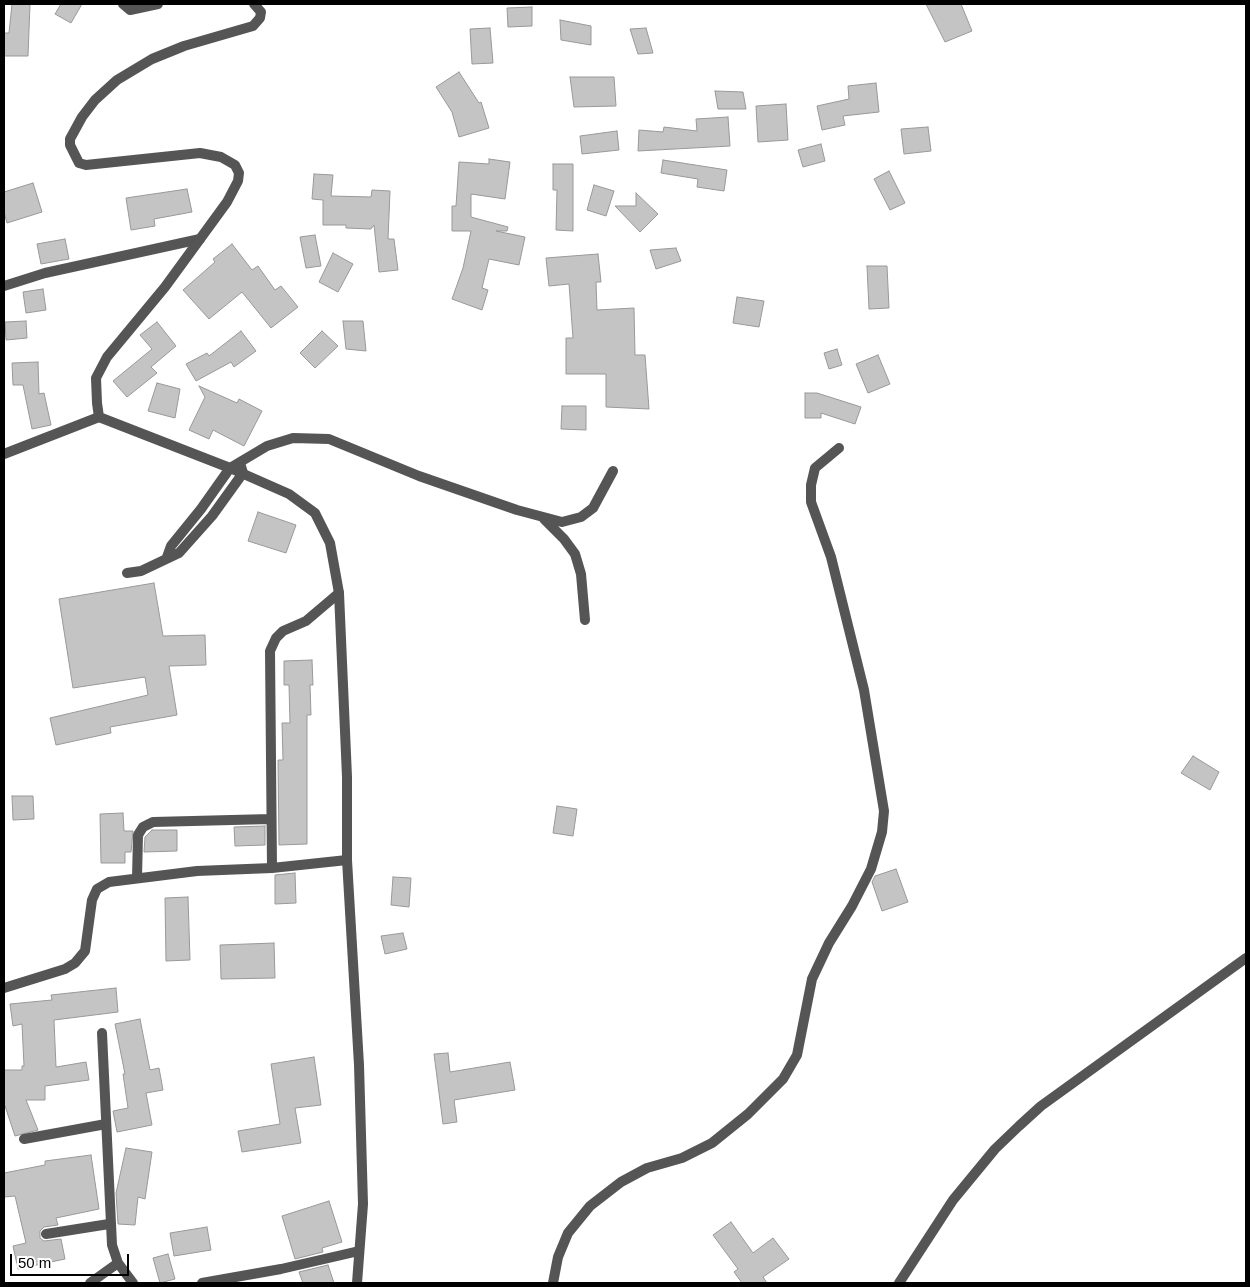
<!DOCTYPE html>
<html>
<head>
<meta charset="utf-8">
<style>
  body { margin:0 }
  #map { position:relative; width:1250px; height:1287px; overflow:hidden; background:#fff; font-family:Arial,sans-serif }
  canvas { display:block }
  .frame { position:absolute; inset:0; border:5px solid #000; pointer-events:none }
  .scale { position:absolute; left:10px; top:1254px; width:119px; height:22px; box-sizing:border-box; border:2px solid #000; border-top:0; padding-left:6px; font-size:15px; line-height:18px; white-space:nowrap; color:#000; -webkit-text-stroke:4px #fff; paint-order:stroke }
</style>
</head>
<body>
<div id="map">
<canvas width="1250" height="1287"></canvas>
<div class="frame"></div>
<div class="scale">50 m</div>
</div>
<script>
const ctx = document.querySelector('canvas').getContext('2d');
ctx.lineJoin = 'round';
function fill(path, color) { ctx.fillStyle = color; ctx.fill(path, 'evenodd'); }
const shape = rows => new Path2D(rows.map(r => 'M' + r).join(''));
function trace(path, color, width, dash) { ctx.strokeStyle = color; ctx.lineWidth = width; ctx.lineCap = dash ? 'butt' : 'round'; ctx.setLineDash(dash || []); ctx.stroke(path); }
const building = shape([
  [12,4,30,4,28,56,4,56,4,33,9,33,12,4],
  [61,4,82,4,71,23,55,14,61,4],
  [926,4,961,4,972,31,945,42,926,4],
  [532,7,532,26,508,27,507,8,532,7],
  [560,20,591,26,591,45,561,40,560,20],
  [490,28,493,63,472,64,470,29,490,28],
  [646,28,653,53,638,54,630,29,646,28],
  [459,72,479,103,481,102,489,128,459,137,452,112,436,87,459,72],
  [570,77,614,77,616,106,574,107,570,77],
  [876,83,879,112,843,116,845,125,822,130,817,106,849,99,848,86,876,83],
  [715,91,743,92,746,109,718,109,715,91],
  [786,104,788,140,758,142,756,106,786,104],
  [728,117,730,146,638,151,639,130,663,132,664,127,697,131,696,119,728,117],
  [928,127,931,151,904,154,901,129,928,127],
  [617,131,619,150,582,154,580,136,617,131],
  [821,144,825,161,803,167,798,150,821,144],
  [489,159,510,162,505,199,471,194,471,217,508,227,507,231,496,231,525,237,519,265,489,259,482,288,488,290,482,310,452,299,463,268,471,231,452,231,452,206,456,206,459,162,489,164,489,159],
  [663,160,727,170,724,191,697,187,698,179,661,173,663,160],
  [553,164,573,164,573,231,556,230,557,190,553,190,553,164],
  [889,171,905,203,890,210,874,179,889,171],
  [314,174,333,175,331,196,371,197,372,190,390,191,388,239,394,239,398,270,379,272,374,225,371,229,346,228,346,225,323,225,323,200,312,199,314,174],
  [33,183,42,212,7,223,4,212,4,192,33,183],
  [594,185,614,191,606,216,587,210,594,185],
  [187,189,192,212,154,219,155,226,131,230,126,198,187,189],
  [636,193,658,214,640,232,615,206,636,206,636,193],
  [315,235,321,266,306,268,300,237,315,235],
  [65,239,69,259,41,264,37,244,65,239],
  [232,244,252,270,258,266,275,290,281,286,298,307,271,328,242,292,209,319,183,290,215,262,213,259,232,244],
  [676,248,681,261,656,269,650,250,676,248],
  [333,253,353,264,338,292,319,282,333,253],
  [598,254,601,282,596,282,597,310,634,308,635,355,645,355,649,409,606,407,606,374,566,374,566,338,573,338,569,284,549,286,546,258,598,254],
  [867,266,887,266,889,308,869,309,867,266],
  [43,289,46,310,26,313,23,292,43,289],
  [737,297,764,301,759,327,733,323,737,297],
  [26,321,27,338,6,340,5,322,26,321],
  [343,321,363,321,366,351,346,349,343,321],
  [157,322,176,346,151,367,157,373,127,397,113,381,152,349,140,335,157,322],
  [241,331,256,351,234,367,231,362,196,381,186,364,207,353,209,356,241,331],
  [322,331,338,346,315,368,300,353,322,331],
  [837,349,842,365,829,369,824,353,837,349],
  [878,355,890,384,868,393,856,364,878,355],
  [38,362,39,394,44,393,51,425,32,429,23,385,13,385,12,363,38,362],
  [157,383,180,389,175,418,148,411,157,383],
  [199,386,237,403,239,399,262,411,244,446,213,430,209,439,189,430,205,397,199,386],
  [805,393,817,393,861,407,855,424,821,413,821,418,805,418,805,393],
  [562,406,586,406,586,430,561,429,562,406],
  [258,512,296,525,286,553,248,541,258,512],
  [154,583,163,636,205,635,206,665,169,666,177,715,110,727,111,733,56,745,50,718,148,695,145,677,73,688,59,599,154,583],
  [312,660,313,685,310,685,311,715,307,715,307,844,279,845,278,760,283,760,282,723,290,723,289,685,284,685,284,661,312,660],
  [1193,756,1219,772,1210,790,1181,773,1193,756],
  [12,796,33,796,34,819,13,820,12,796],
  [557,806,577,809,573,836,553,833,557,806],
  [123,813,124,831,133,831,131,852,125,852,125,863,101,863,100,814,123,813],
  [265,826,265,845,235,846,234,827,265,826],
  [152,830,177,830,177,851,144,852,145,837,152,830],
  [896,869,908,902,882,911,872,882,875,876,896,869],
  [295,873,296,903,275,904,275,875,295,873],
  [393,877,411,878,409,907,391,905,393,877],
  [188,897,190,960,166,961,165,898,188,897],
  [403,933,407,949,385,954,381,936,403,933],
  [274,943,275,978,221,979,220,945,274,943],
  [116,988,118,1012,54,1020,56,1067,86,1062,89,1080,45,1086,45,1100,26,1100,38,1130,15,1136,4,1103,4,1070,22,1070,22,1066,24,1066,22,1024,13,1026,10,1004,52,1000,51,995,116,988],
  [140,1019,150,1070,159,1068,163,1090,146,1093,152,1125,117,1132,113,1111,128,1108,123,1074,125,1074,115,1024,140,1019],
  [448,1053,450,1072,510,1062,515,1090,454,1100,457,1122,443,1124,434,1054,448,1053],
  [314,1057,321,1105,295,1108,301,1143,242,1152,238,1131,280,1124,271,1064,314,1057],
  [126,1148,152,1152,145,1199,138,1197,135,1225,118,1224,116,1193,126,1148],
  [91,1155,99,1209,56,1218,58,1225,44,1227,40,1231,40,1238,44,1241,61,1239,65,1259,18,1269,13,1246,26,1243,15,1196,4,1197,4,1173,45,1165,45,1161,91,1155],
  [329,1201,342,1242,322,1248,323,1252,295,1259,282,1216,329,1201],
  [731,1222,753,1253,773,1238,789,1259,763,1277,767,1283,742,1283,734,1272,738,1269,713,1235,731,1222],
  [207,1227,211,1250,174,1256,170,1233,207,1227],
  [168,1254,175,1279,160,1283,153,1258,168,1254],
  [328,1265,334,1283,303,1283,299,1272,328,1265]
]);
fill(building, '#c4c4c4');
trace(building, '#999', 1);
trace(shape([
  [4,286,45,273,200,239],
  [4,454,99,417],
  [544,519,564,539,575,554,581,574,585,620],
  [167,557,171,546,201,509,230,468,267,446,293,438,329,439,419,476,517,510,562,522,581,517,593,508,613,471],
  [127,573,141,571,179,553,212,516,243,473,241,466],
  [272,868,270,651,276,638,283,631,306,621,339,593],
  [137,878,138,835,143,827,153,822,271,819],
  [4,988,65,969,75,963,85,951,92,900,97,889,109,882,197,871,272,868,347,860],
  [102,1033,112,1245,118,1263,133,1283],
  [24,1139,106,1124],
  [46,1234,109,1224],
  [90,1283,118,1263],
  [202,1283,281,1269,359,1251],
  [553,1283,558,1257,568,1233,590,1206,621,1182,647,1168,682,1158,712,1143,748,1114,783,1079,797,1055,812,979,829,943,852,906,871,869,882,832,884,811,864,690,831,557,811,502,811,485,815,468,839,448]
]), '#555', 10);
trace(shape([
  [123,4,130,10,158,4],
  [254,4,261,12,260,18,253,26,184,46,152,59,117,80,95,100,82,117,70,139,70,145,79,163,86,165,200,153,221,157,235,165,239,173,238,181,227,202,165,287,107,357,96,378,97,403,99,417,230,468,289,494,315,513,330,543,339,593,347,777,347,860,359,1065,363,1204,357,1283],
  [899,1283,953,1200,995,1149,1019,1126,1041,1106,1246,958]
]), '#555', 10);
</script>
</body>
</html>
